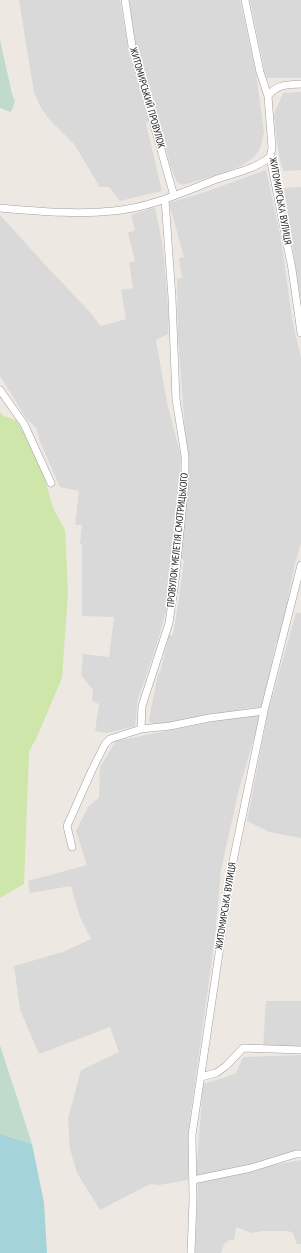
<!DOCTYPE html>
<meta charset="utf-8">
<style>
body{margin:0}
canvas{display:block;background:#ede8e2}
</style>
<canvas width="301" height="1253"></canvas>
<script>
const ctx = document.querySelector('canvas').getContext('2d');
ctx.lineJoin = 'round';
function fill(path, color) {
  ctx.fillStyle = color;
  ctx.fill(path, 'evenodd');
}
function stroke(path, color, width, dash) {
  ctx.strokeStyle = color;
  ctx.lineWidth = width;
  ctx.lineCap = dash ? 'butt' : 'round';
  ctx.setLineDash(dash || []);
  ctx.stroke(path);
}
function drawText(font, color, halo, rows, align = 'center') {
  ctx.font = font + ' "PT Sans Narrow",sans-serif';
  ctx.lineWidth = 3;
  ctx.setLineDash([]);
  ctx.textBaseline = 'middle';
  ctx.strokeStyle = halo;
  ctx.fillStyle = color;
  for (const [text, x, y, turn = 0] of rows) {
    ctx.save();
    ctx.translate(x, y);
    ctx.rotate((+turn || 0) * Math.PI / 180);
    ctx.textAlign = isNaN(turn) ? turn : align;
    if (halo) ctx.strokeText(text, 0, 0);
    ctx.fillText(text, 0, 0);
    ctx.restore();
  }
}
fill(new Path2D(`
 M19 0H120L128 47 149 122 146 123 162 191 120 201 109 187H100L74 144 48 118 40 106 34 92Z
 M129 0H240L256 73 264 133 260 149 253 158 241 166 220 174 183 185 177 182 171 168 151 93 135 44Z
 M250 0H301V78H266Z
 M301 92V170L284 171 281 165 276 136 274 114 283 93Z
 M266 170 281 239 292 319 301 358V543L294 567 283 624 279 641 276 642 263 707 242 709 241 711 176 723 154 724 150 723 149 720 158 674 160 673 169 635H173L178 605 184 560 181 558 189 459H187L178 335 177 279 182 278 179 258 184 257 169 203 202 193Z
 M301 187V303L284 188Z
 M155 207 163 248 169 319 168 334 156 340 167 403 181 457 177 544 170 597 156 647 138 699 135 726 107 733 95 731 99 704 92 701 93 690 81 675 83 654 109 657 114 617 82 616V545L80 544 82 525H75L79 491 60 487 41 444 36 428 26 418 0 376V215L49 269 88 310 101 326 126 319 121 290 133 288 129 263 135 261 128 233 135 230 131 215Z
 M296 613H301V838L269 832 247 821 268 712Z
 M247 715H261L239 789 221 870 215 937 189 1126 188 1180 159 1185 150 1184 100 1210 77 1173 70 1149 68 1119 81 1070 119 1052 110 1027 39 1054 20 1010 14 966 63 952 91 939 80 917 71 886 30 893 28 881 87 865 76 831 88 807 99 797 100 767 116 741Z
 M266 1001H301V1047H263Z
 M301 1055V1152L202 1176 196 1175 203 1084 223 1078 236 1073 243 1057Z
 M301 1160V1244H297L293 1233 288 1231H263L251 1233 236 1227 234 1240H229L224 1244 221 1253H195L198 1183 227 1174Z`), '#dad9d9');
fill(new Path2D(`
 M0 412 3 416 16 420 30 442 43 473 53 508 65 530 68 592 62 678 36 739 29 751 24 884 0 898Z`), '#cee6aa');
fill(new Path2D(`
 M0 40 12 94 15 101 11 112 0 108Z
 M0 1045 32 1144 0 1134Z`), '#c0dbcb');
fill(new Path2D(`
 M0 1134 32 1144 44 1203 47 1253H0Z`), '#a4d4d9');
const minor = new Path2D(`
 M125 0 132 46 174 196
 M245 0 260 72 268 96 272 148 270 157 292 269 301 333
 M268 96C277 84 287 85 301 84
 M0 208C37 211 75 215 113 211 149 208 183 192 217 179 235 173 255 169 270 157
 M0 390 24 424 51 483
 M141 729 142 706 169 623 175 581 185 482V456L176 399 172 298 165 199
 M72 847 67 826 92 770 105 744 110 739 141 729 170 726 209 718 264 711
 M201 1077 216 1073 226 1066 243 1048 301 1050
 M193 1180 251 1168 296 1154H301
 M191 1253 193 1200 192 1135 232 866 264 711 301 565`);
stroke(minor, '#a0a0a0', 8);
stroke(minor, '#fff', 7);
drawText('10px', '#1c1c1c', '#fff', [
 ["ЖИТОМИРСЬКИЙ ПРОВУЛОК",147,98,74],
 ["ЖИТОМИРСЬКА ВУЛИЦЯ",280,201,80],
 ["ПРОВУЛОК МЕЛЕТІЯ СМОТРИЦЬКОГО",178,540,-84],
 ["ЖИТОМИРСЬКА ВУЛИЦЯ",226,906,-81]
]);
</script>
